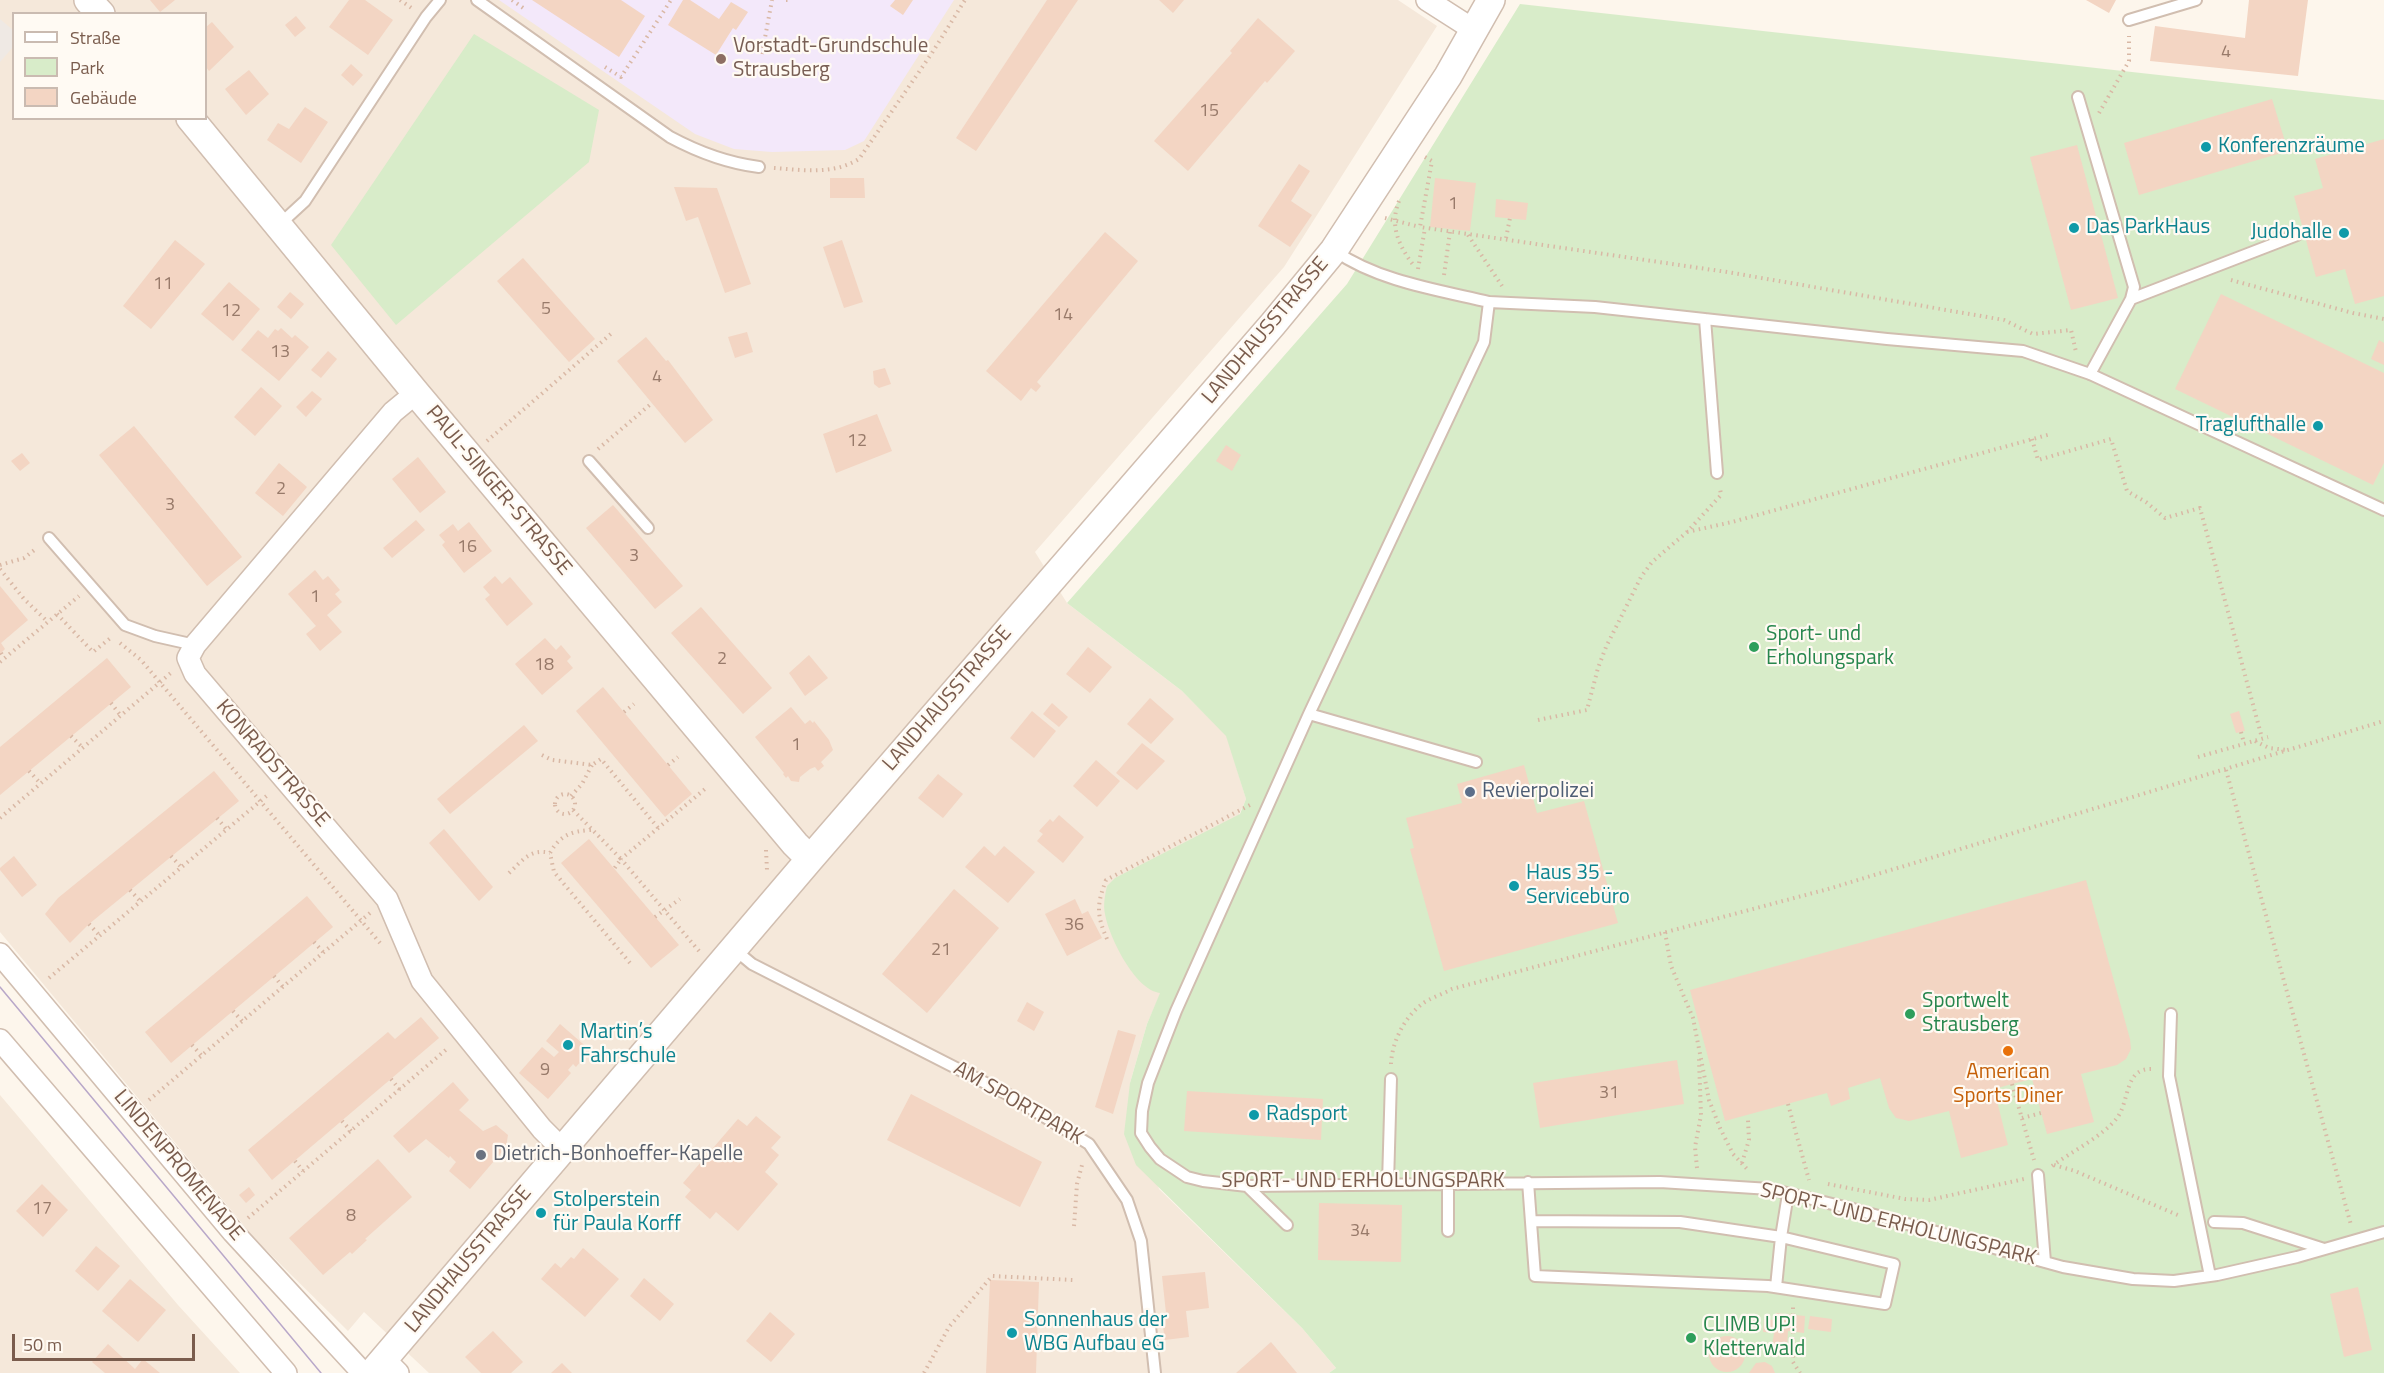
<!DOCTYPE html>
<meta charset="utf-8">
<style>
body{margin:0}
#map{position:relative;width:2384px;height:1373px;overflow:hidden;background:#fdf6ec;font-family:"Titillium Web",sans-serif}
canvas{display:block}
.legend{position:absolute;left:12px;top:12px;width:195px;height:108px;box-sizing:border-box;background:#fffaf3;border:2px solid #cabbb1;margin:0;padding:8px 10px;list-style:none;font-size:18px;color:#7a5c4d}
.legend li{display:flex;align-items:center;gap:12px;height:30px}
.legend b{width:30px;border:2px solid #cabbb1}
.scale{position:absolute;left:12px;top:1334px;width:183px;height:27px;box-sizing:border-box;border:3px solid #7a5c4d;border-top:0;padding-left:8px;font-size:18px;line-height:21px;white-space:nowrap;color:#7a5c4d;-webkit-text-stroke:4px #fffaf3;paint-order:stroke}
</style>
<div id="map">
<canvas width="2384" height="1373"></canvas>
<ul class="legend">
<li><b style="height:8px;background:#fff"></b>Straße</li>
<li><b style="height:16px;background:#d8ecc9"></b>Park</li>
<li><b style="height:16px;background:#f3d5c3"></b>Gebäude</li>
</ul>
<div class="scale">50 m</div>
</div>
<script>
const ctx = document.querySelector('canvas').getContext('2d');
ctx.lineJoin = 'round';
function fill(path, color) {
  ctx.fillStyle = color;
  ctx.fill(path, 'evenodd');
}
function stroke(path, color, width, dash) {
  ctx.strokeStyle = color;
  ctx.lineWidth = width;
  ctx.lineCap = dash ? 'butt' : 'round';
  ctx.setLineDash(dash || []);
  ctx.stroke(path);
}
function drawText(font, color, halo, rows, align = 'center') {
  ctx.font = font + ' "Titillium Web",sans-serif';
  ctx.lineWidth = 4.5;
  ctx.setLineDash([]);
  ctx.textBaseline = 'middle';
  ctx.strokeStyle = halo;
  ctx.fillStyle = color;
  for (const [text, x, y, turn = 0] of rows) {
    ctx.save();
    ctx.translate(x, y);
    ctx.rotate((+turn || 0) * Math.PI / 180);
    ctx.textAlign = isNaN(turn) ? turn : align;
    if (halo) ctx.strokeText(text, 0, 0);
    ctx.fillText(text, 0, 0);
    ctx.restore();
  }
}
fill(new Path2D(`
 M0 0H1398L1437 26 1284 267 1035 552 1067 603 1182 691 1227 736 1246 799 1147 1024 1130 1083 1159 1189 1302 1328 1336 1368 1329 1373H429L364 1312 348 1331 256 1240 0 932ZM14 14H206V118H14Z
 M0 1095 178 1305 240 1373H0Z`), '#f5e8da');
fill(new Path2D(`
 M0 19 14 31 13 47 0 62Z`), '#efe9e4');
fill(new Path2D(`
 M499 0H954L864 141 845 150 772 152 734 149 695 134Z`), '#f3e8fa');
fill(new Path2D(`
 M1520 4 2384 100V1373H1329L1336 1368 1302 1328 1136 1165 1124 1134 1130 1083 1147 1024 1160 993C1135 990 1109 937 1105 914 1103 905 1105 895 1107 886L1115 878 1240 814 1246 799 1226 736 1182 691 1067 603 1347 284Z
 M474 34 599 110 589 162 396 325 331 245Z`), '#d8ecc9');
fill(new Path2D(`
 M150 0H175L160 12Z
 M349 0H365L393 20 368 55 329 27Z
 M532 0H621L645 16 619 57Z
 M683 0H690L719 19 731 2 748 12 736 30 733 28 716 55 668 25Z
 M895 0H913L903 15 890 6Z
 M1047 0H1078L976 151 956 138Z
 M1159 0H1184L1173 13Z
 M2086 0H2116L2109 13Z
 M2249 0H2308L2298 76 2150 61 2155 26 2245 38Z
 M296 16 306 28 295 37 285 25Z
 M1258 18 1295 51 1267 83 1265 81 1188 171 1154 141 1232 53 1230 51Z
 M212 22 234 47 209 71 206 67V27Z
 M351 64 363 75 353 86 341 75Z
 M249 70 269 94 246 115 225 89Z
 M2272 99 2288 151 2139 195 2124 143Z
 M305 107 328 122 301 163 267 140 278 123 289 129Z
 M2384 139V296L2355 304 2345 269 2316 277 2294 196 2323 188 2315 159Z
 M2077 145 2118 298 2071 310 2030 157Z
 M1299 164 1310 171 1291 201 1312 215 1290 247 1258 226Z
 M830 178H864L865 198H830Z
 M1435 178 1476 183 1470 231 1430 227Z
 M674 187 717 188 751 284 725 293 698 217 686 221Z
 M1496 199 1528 203 1526 220 1495 217Z
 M1105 232 1138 261 1037 382 1041 386 1036 392 1031 388 1021 401 986 371Z
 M175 240 205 264 151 329 123 306Z
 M842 240 863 302 844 308 823 247Z
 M523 258 595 339 569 362 497 281Z
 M229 282 260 309 233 341 201 314Z
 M290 292 304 304 291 319 277 307Z
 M2221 294 2384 373V463L2373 485 2175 389Z
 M281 328 292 338 295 335 309 347 279 381 241 350 258 330 268 338 275 329 278 331Z
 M747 332 753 352 735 358 728 337Z
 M646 337 666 361 668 360 713 420 685 443 617 361Z
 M2379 340 2384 343V365L2371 359Z
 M328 351 337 359 321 378 311 370Z
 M885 368 891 384 879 388 874 384 873 371Z
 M261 387 282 406 255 436 234 417Z
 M312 391 322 399 306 417 296 407Z
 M877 414 892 451 836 473 823 434Z
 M134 426 242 557 207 586 99 455Z
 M1226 445 1241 455 1232 471 1216 461Z
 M22 453 30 463 20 471 11 461Z
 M418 457 446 492 420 513 392 479Z
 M279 463 307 487 283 516 255 493Z
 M613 505 683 586 655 609 586 528Z
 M416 520 425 530 392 558 383 548Z
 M469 522 492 551 464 573 442 545 445 542 439 535 453 524 458 531Z
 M315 570 323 580 328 576 340 590 335 594 342 602 327 615 342 632 320 651 306 634 316 626 288 594Z
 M495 576 502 584 510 577 533 604 507 626 485 599 490 595 483 587Z
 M0 586 28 620 1 643 5 649 0 654Z
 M701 607 772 688 743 714 671 633Z
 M545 638 556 650 561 645 571 657 567 661 573 668 542 695 515 664Z
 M1088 647 1112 667 1090 693 1066 674Z
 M809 655 828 678 805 696 789 673Z
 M107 658 131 687 0 795V747Z
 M603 687 692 794 665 817 576 711Z
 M1150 698 1174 719 1151 744 1127 724Z
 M1052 703 1068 717 1059 727 1043 714Z
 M791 707 805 724 810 720 813 723 814 721 829 740 833 750 821 762 824 766 818 771 815 767 810 769 800 777 799 782 791 781 788 776 786 778 783 774 784 773 755 737Z
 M1032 711 1056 731 1034 758 1010 738Z
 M2239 711 2245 731 2236 733 2230 714Z
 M524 725 538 741 450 814 437 799Z
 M1142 743 1165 761 1137 790 1116 773Z
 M1096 760 1120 781 1097 807 1073 786Z
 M1524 765 1537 813 1584 801 1618 923 1444 971 1410 849 1414 848 1406 818 1462 803 1457 784Z
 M214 771 239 801 89 924 70 943 45 914 58 898Z
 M938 774 963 794 943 818 918 798Z
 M1059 815 1084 837 1063 863 1037 841 1043 834 1039 831 1050 819 1053 822Z
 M444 829 493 887 479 901 429 843Z
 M589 839 679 945 651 968 561 863Z
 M984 846 995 856 1004 846 1035 872 1008 903 965 867Z
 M14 856 37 885 22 897 0 870V868Z
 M2086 880 2130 1039 2131 1049 2126 1059 2117 1065 2081 1074 2094 1122 2047 1134 2032 1079 2012 1084 1994 1089 2008 1145 1961 1158 1949 1111 1909 1121 1896 1118 1889 1108 1880 1078 1848 1088 1850 1099 1831 1106 1827 1093 1725 1121 1690 990Z
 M954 889 999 928 927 1013 882 974Z
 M307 896 333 927 171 1063 145 1032Z
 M1075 899 1082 914 1088 911 1102 938 1067 956 1045 914Z
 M1027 1002 1044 1012 1034 1031 1017 1021Z
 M421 1017 439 1038 272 1180 248 1150 388 1032 395 1039Z
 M560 1024 590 1050 576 1067 573 1064 568 1070 571 1073 548 1099 519 1073 542 1047 554 1057 559 1052 546 1041Z
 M1118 1030 1136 1035 1113 1114 1095 1107Z
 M1677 1060 1684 1104 1540 1128 1533 1083Z
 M453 1082 469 1100 459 1110 483 1131 496 1125 508 1135 506 1147 470 1189 449 1171 456 1162 450 1156 449 1158 426 1139 409 1153 393 1136Z
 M1187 1091 1323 1099 1321 1140 1184 1131Z
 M911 1094 1042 1162 1020 1207 887 1140Z
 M756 1116 781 1137 771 1148 779 1155 765 1172 778 1184 738 1231 716 1212 710 1219 685 1197 691 1190 683 1183 738 1119 747 1126Z
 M378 1159 412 1197 365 1239 367 1240 352 1254 350 1252 323 1275 289 1238Z
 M42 1184 68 1210 43 1237 16 1211Z
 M249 1187 255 1195 246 1203 239 1195Z
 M1319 1203 1402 1205 1401 1262 1318 1260Z
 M96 1246 120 1266 98 1291 75 1271Z
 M583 1248 619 1279 585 1317 541 1279 555 1263 561 1268 571 1257 574 1259Z
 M1205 1272 1209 1308 1186 1311 1189 1337 1165 1340 1161 1314 1166 1313 1162 1276Z
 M644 1278 674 1304 660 1321 630 1296Z
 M130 1279 166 1310 138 1342 102 1311Z
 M990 1280 1039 1282 1036 1373H986Z
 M2358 1287 2372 1350 2344 1357 2330 1294Z
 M770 1312 795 1334 771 1362 746 1341Z
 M1776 1313 1805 1316 1804 1333 1788 1331 1787 1347 1772 1346 1774 1333 1763 1332 1764 1319 1775 1320Z
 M1810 1316 1832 1319 1831 1332 1808 1329Z
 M493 1331 523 1362 511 1373H481L465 1357Z
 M1709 1354a18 18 0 1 1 36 0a18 18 0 1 1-36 0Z
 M1271 1342 1297 1373H1236Z
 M108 1344 135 1369 143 1359 160 1373H105L92 1362Z
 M1765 1362 1772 1366 1775 1373H1749L1756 1363Z
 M562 1363 572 1373H551Z`), '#f3d5c3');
const service = new Path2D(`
 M477 0 670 137C698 152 727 163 759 167
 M2129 20 2196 0
 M2078 97 2134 287 2131 299 2090 374
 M280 224 305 201 426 17 440 0
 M1335 251C1378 281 1438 290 1489 302L1484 342 1309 714 1176 1011 1148 1083 1142 1111 1141 1133 1150 1147 1160 1159 1187 1177 1203 1181 1247 1186 1660 1182 1770 1189 1853 1209 2063 1267 2133 1279 2174 1281 2217 1275 2297 1257 2384 1232
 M2131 299 2297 235
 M1489 302 1595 307 1887 339 2023 351 2090 374 2384 510
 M1705 319 1717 473
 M589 461 648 528
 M49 538 125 625 155 636 195 645
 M1309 714 1476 762
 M734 949 752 964 1007 1094 1089 1144 1127 1200 1141 1241 1155 1373
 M2171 1014 2169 1076 2210 1276
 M2038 1175 2045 1262
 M1528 1182 1535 1276 1768 1286 1885 1304 1894 1264 1781 1237 1680 1222 1531 1221
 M1388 1183 1391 1079
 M1247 1186 1287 1225
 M2214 1222 2243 1223 2324 1249
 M1448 1231V1185
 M1776 1287 1781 1237 1788 1194`);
const minor = new Path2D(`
 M1427 0 1474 30
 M416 393 393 412 195 645 188 658 195 674 387 899 422 981 542 1129 563 1150
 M0 954 233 1232 363 1373
 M0 1040 286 1373
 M384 1359 398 1373`);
const tertiary = new Path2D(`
 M88 0 101 14
 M190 118 416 393 795 844 810 859
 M372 1373 810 859 1273 324 1334 250 1448 76 1491 0`);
stroke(service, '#d1beb0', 14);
stroke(minor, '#d1beb0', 24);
stroke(tertiary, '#d1beb0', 30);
stroke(new Path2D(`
 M400 0 413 9
 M512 0 526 10
 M786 0H792
 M762 54 772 0
 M605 67 621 77 671 0
 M2099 113 2129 61V36
 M1425 157 1432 161 1420 227 1727 272 2004 320 2033 334 2071 330 2076 352
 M774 168C803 170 833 175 859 159L932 53 965 0
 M1399 201C1389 226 1399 246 1414 266
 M1385 218 1420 227
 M1468 235 1502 286
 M1506 238 1510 218
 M1418 269 1425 228
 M1444 275 1450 232
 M2231 280 2353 313 2384 319
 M2032 439 2038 460 2111 439 2127 491 2146 502 2165 518 2200 508 2262 738
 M487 441 612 333
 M598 449 652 403
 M1687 532 1732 522 2051 434
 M0 565 24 558 37 548
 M0 569 24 599 48 622
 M57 614 93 652 113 636
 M120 643 141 660 380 943
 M1 653 4 658
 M0 662 79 596
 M111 703 121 716
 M624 712 634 704
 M1538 720 1587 710 1598 668 1606 647 1641 577 1652 562 1687 532 1721 495 1720 488
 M2241 732 2244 743
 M71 736 83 748
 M2255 741 2269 748 2287 750
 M542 755 552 760 592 765 601 759 659 829
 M2198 757 2268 737
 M668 765 678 757
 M2226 770 2351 1225
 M29 771 41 784
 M555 804a10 10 0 1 1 20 0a10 10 0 1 1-20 0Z
 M571 796 582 784 592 765
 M573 810 621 859 614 869
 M0 818 172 672
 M217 818 227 830
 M591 830C572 831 560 835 550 853L554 872 630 963
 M766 850 767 870
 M171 856 182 868
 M509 873C522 861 530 848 550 853
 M130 890 141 902
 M655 917 680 899
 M89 924 100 936
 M1665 932 1671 966 1693 1018 1709 1100 1720 1128 1733 1154 1747 1169
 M1107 939C1096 914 1097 904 1106 880L1250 805
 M314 942 324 953
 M699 951 621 859 705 789
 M274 976 283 987
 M49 978 269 794
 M233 1011 242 1021
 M192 1045 201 1055
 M1391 1064C1392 1042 1404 1018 1422 1004 1430 998 1443 994 1452 989L1828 889 2384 721
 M391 1079 400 1090
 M2012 1084 2034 1160
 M149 1100 370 913
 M1788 1104 1809 1180
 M2022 1118 2041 1113
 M342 1121 351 1131
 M295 1161 303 1171
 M1742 1163 1749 1140 1748 1120
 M2054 1165 2075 1171 2180 1216
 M2052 1166C2071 1152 2103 1136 2117 1118 2130 1101 2124 1067 2153 1069
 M1697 1168 1695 1147 1701 1115 1699 1059
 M1828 1184 1905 1199 1929 1200 2024 1179
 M248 1218 448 1048
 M1074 1226 1077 1184 1082 1165
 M1793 1315V1305
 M1793 1332V1362L1800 1373
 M924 1373 949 1327 992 1276 1073 1280`), '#d9b8a5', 4, [1.5, 4.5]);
stroke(service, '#fff', 10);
stroke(minor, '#fff', 21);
stroke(tertiary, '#fff', 27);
stroke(new Path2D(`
 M0 987 321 1373`), '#b9a8c9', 1.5);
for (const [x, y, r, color] of [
 [721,59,6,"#8d6e63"],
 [2206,147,6,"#0f9aa8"],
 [2074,228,6,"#0f9aa8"],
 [2344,233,6,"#0f9aa8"],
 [2318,426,6,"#0f9aa8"],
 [1754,647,6,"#2e9e5b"],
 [1470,792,6,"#5c6f8a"],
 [1514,886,6,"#0f9aa8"],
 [1910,1014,6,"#2e9e5b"],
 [568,1045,6,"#0f9aa8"],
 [2008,1051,6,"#e8710a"],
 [1254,1115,6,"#0f9aa8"],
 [481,1155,6,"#6b7280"],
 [541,1213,6,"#0f9aa8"],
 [1012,1333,6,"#0f9aa8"],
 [1691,1338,6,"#2e9e5b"]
]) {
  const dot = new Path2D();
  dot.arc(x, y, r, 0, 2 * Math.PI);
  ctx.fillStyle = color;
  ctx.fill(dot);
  stroke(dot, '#fffaf3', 2);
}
drawText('18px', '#987a6a', null, [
 ["4",2226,53],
 ["15",1209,112],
 ["1",1453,205],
 ["11",163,285],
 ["5",546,310],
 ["12",231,312],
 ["14",1063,316],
 ["13",280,353],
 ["4",657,378],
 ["12",857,442],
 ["2",281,490],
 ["3",170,506],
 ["16",467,548],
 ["3",634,557],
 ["1",315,598],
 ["2",722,660],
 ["18",544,666],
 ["1",796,746],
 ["36",1074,926],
 ["21",941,951],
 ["9",545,1071],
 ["31",1609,1094],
 ["17",42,1210],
 ["8",351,1217],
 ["34",1360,1232]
]);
drawText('21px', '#785e54', '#fffaf3', [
 ["Vorstadt-Grundschule",733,47],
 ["Strausberg",733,71]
], 'left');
drawText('21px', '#0d838f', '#fffaf3', [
 ["Konferenzräume",2218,147],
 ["Das ParkHaus",2086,228],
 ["Judohalle",2332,233,"right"],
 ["Traglufthalle",2306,426,"right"],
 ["Haus 35 -",1526,874],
 ["Servicebüro",1526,898],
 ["Martin’s",580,1033],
 ["Fahrschule",580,1057],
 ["Radsport",1266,1115],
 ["Stolperstein",553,1201],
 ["für Paula Korff",553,1225],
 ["Sonnenhaus der",1024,1321],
 ["WBG Aufbau eG",1024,1345]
], 'left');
drawText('21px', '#7a5c4d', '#fffaf3', [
 ["LANDHAUSSTRASSE",1266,331,-50],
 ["PAUL-SINGER-STRASSE",498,491,50],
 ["LANDHAUSSTRASSE",948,699,-49],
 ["KONRADSTRASSE",272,764,49],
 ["AM SPORTPARK",1018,1104,30],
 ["LINDENPROMENADE",178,1166,50],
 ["SPORT- UND ERHOLUNGSPARK",1363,1182],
 ["SPORT- UND ERHOLUNGSPARK",1898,1225,14],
 ["LANDHAUSSTRASSE",469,1260,-50]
]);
drawText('21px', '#27864d', '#fffaf3', [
 ["Sport- und",1766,635],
 ["Erholungspark",1766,659],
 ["Sportwelt",1922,1002],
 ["Strausberg",1922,1026],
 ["CLIMB UP!",1703,1326],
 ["Kletterwald",1703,1350]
], 'left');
drawText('21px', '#4e5e75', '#fffaf3', [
 ["Revierpolizei",1482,792]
], 'left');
drawText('21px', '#c56008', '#fffaf3', [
 ["American",2008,1073],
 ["Sports Diner",2008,1097]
]);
drawText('21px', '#5b616d', '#fffaf3', [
 ["Dietrich-Bonhoeffer-Kapelle",493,1155]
], 'left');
</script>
